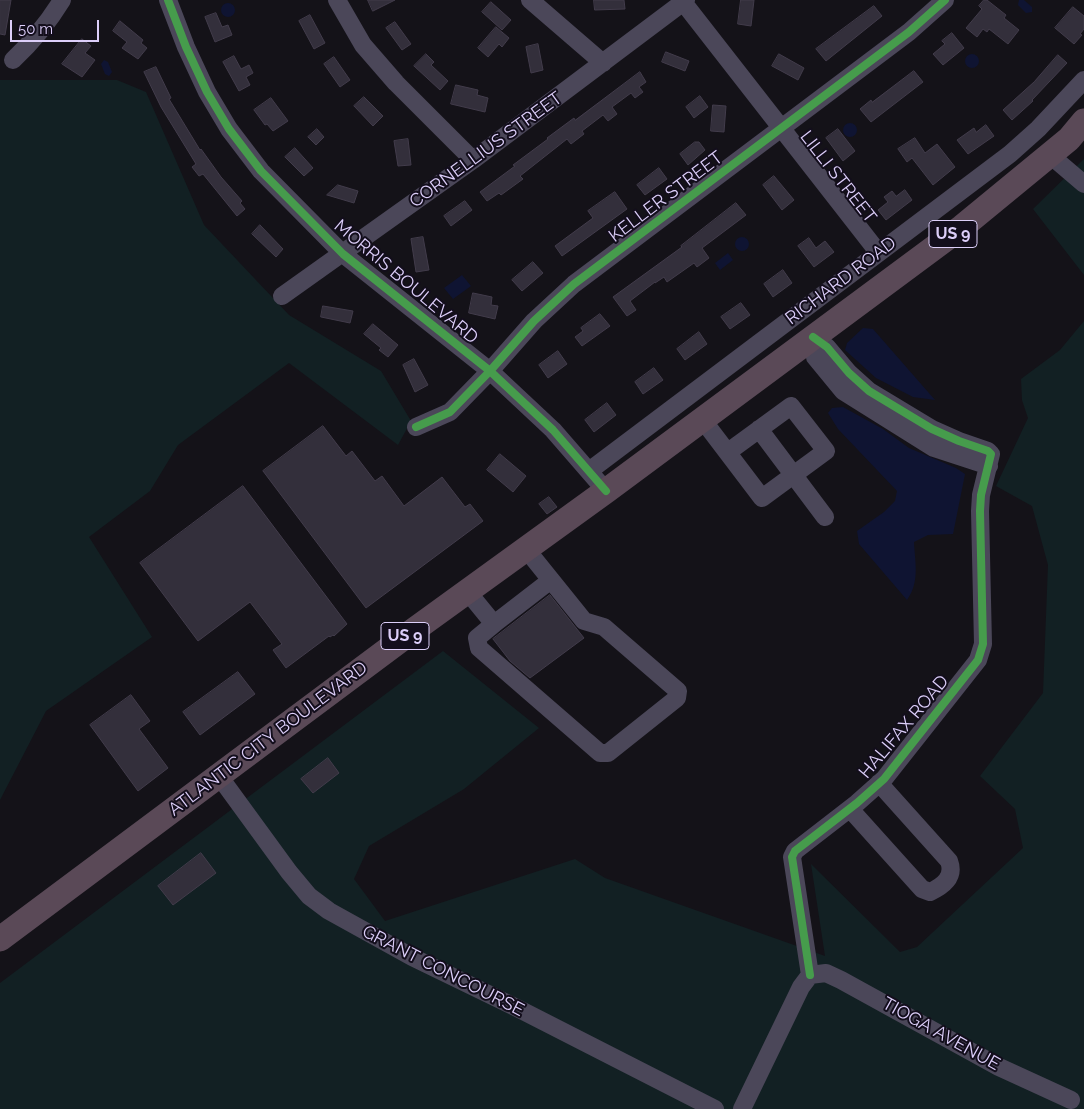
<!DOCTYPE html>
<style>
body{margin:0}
#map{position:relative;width:1084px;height:1109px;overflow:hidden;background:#141218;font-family:Raleway,sans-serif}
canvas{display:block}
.scale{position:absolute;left:10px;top:20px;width:89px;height:22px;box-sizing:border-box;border:2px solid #dccef9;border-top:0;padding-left:6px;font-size:15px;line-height:18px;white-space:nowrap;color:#dccef9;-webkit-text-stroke:4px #130e1c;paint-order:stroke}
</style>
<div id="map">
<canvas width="1084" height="1109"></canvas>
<div class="scale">50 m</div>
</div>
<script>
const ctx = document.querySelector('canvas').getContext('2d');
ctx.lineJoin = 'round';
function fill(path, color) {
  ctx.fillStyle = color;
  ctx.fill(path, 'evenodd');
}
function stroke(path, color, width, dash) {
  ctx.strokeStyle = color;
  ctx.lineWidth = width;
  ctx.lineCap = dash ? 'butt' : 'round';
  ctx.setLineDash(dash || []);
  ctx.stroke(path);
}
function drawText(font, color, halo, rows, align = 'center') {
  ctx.font = font + ' Raleway,sans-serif';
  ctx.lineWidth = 4;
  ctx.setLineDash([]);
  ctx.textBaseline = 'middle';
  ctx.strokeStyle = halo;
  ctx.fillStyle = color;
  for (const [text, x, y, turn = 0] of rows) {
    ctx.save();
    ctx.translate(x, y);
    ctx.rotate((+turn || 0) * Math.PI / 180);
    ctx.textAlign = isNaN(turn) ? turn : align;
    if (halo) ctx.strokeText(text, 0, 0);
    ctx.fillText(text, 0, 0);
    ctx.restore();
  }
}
fill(new Path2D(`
 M0 80H117L146 92 204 225 289 315 381 371 411 421 398 445 289 363 178 445 150 491 89 537 152 637 46 711 0 800Z
 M1084 159V275L1033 209Z
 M1084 321V1109H0V983L443 651 539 728 464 789 369 846 354 879 385 921 575 859 605 878 825 956 811 864 900 952 917 947 1023 848 1015 809 980 776 1043 693 1048 565 1032 506 996 486 1028 418 1022 400 1021 379 1060 350Z`), '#122023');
fill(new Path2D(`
 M1019 0H1024L1032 7V12L1026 13 1018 5Z
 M221 10a7 7 0 1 1 14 0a7 7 0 1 1-14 0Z
 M965 61a7 7 0 1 1 14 0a7 7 0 1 1-14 0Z
 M104 60 108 62 112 72 109 76 105 74 101 64Z
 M843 130a7 7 0 1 1 14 0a7 7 0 1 1-14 0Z
 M735 244a7 7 0 1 1 14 0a7 7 0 1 1-14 0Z
 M728 253 733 260 720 270 715 263Z
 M462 275 471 286 453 299 444 288Z
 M863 328 873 329 935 400 913 397 876 378 845 350 847 343Z
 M843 407 883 429 909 448 956 468 965 474 953 534 928 535 914 542C915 563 920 582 907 600L859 544 857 531 884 512 895 501 897 491 838 429 828 413 832 408Z`), '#0f1432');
const building = new Path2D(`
 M0 0H11L5 35 0 34Z
 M368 0H395L373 11Z
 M594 0H624L625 9 595 10Z
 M741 0H754L751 26 738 24Z
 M984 0H987L1006 15 1004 18 1019 30 1008 44 989 29 987 32 983 29 977 37 966 28 982 9 979 6Z
 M491 2 511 20 502 30 482 12Z
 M874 6 882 16 826 61 816 49Z
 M1073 7 1084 16V29L1080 34 1082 35 1074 44 1055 28Z
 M216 13 222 27 228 25 232 35 215 42 205 17Z
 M310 15 325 43 314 49 299 21Z
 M120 21 143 40 141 43 147 48 138 59 122 48 127 42 113 31Z
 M395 22 411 44 402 50 386 28Z
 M496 27 509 38 502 47 499 44 488 57 478 48Z
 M952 33 964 48 943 65 933 54 945 44 942 41Z
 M82 39 91 46 85 53 95 60 82 77 62 64Z
 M538 44 543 70 531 73 526 47Z
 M666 52 689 61 685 71 662 62Z
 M426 54 434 62 431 65 448 81 440 90 414 66Z
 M779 54 804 68 798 80 772 66Z
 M1058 55 1067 63 1032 100 1033 101 1012 120 1003 110 1034 82Z
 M234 56 241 69 249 65 253 73 246 77 250 85 239 91 223 62Z
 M334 57 350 80 340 87 324 64Z
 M156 67 171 98 169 99 200 150 201 149 221 177 242 201 240 203 245 209 237 216 203 174 199 176 192 167 196 164 161 107 144 72Z
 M914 71 923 82 871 122 860 109 871 100 872 102Z
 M640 72 646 82 639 87 643 92 635 98 631 93 612 107 617 114 608 121 603 115 582 131 584 134 571 144 567 139 520 176 523 179 501 195 499 193 487 201 480 192 515 166 513 165 548 139 547 138 574 118 575 120Z
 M456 85 478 90 477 95 488 98 485 112 451 104Z
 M700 96 708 107 694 118 686 107Z
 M364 97 383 116 373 126 354 106Z
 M271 98 288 121 273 131 267 124 265 125 254 110Z
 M713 105 726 106 724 132 711 131Z
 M986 125 994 136 968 154 957 140 974 128 976 132Z
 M317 129 324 137 316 145 308 137Z
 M838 129 855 151 843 161 826 138Z
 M915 138 925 153 937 144 955 167 933 185 912 158 907 162 898 149Z
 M408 139 411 165 398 166 394 141Z
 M695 142H699L705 150 688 165 680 154Z
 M295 148 313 168 304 176 285 157Z
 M659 168 667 179 645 195 637 185Z
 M774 176 794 200 782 210 763 185Z
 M338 185 358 191 354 203 327 195Z
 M905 190 912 200 886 220 878 210 888 202 884 197 892 191 896 196Z
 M615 192 627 209 562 256 555 246 593 218 588 211Z
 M465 201 472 210 451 226 444 216Z
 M736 203 746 215 702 248 709 258 697 267 694 263 667 282 664 277 655 283V282L630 301 636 310 627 316 613 297 682 247 681 246Z
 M260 225 283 249 276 257 252 234Z
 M423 237 429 270 416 272 411 239Z
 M809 238 816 248 825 241 834 252 814 267 798 246Z
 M533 262 543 273 522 291 512 280Z
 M783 270 792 283 773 297 764 284Z
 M473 293 492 297 491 305 498 306 495 319 469 313Z
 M741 303 750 315 730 329 721 317Z
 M323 306 353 311 350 323 321 317Z
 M600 314 610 326 582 346 575 337 583 331 581 328Z
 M373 324 398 345 388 357 379 350 381 348 364 334Z
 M699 332 707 344 685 360 677 349Z
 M558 351 567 364 548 378 539 365Z
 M414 359 428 385 415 392 403 365Z
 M654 368 663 380 643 394 635 382Z
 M607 403 616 415 594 432 585 420Z
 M323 426 346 456 352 451 375 481 382 476 404 506 442 477 465 507 470 504 483 521 366 608 263 471Z
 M500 454 526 476 513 492 487 470Z
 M243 486 347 624 334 636 333 635 330 637 329 636 286 668 273 650 282 644 250 602 198 641 140 563Z
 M549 497 557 507 547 514 539 504Z
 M550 595 584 638 530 678 510 661 493 639Z
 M238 672 255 694 200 735 183 712Z
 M131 695 150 721 139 729 168 768 138 791 90 725Z
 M328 758 339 773 313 793 301 779Z
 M201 853 216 873 173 905 158 886Z`);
fill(building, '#332f3b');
stroke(building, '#423c4b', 1);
stroke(new Path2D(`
 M168 0 186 47 207 92 229 129 261 171 343 254 490 371 553 430 606 491
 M337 0 363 45 396 83 473 160
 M530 0 603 63
 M683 2 878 252
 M13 60C32 42 48 23 62 0
 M1050 155 1084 184
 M282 296 473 160 686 0
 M813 337 815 357 843 391 934 448 989 466
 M702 419 762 498 826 451 791 406 728 452
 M416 427 450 412 490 371 534 321 574 284 909 32 945 0
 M759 429 825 517
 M589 471 1010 154 1038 129 1084 80
 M467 591 494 624 477 638 479 648 600 753H608L677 698 678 691 604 627 584 621 526 549
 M494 624 551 580
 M219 776 289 872 309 896 329 911 412 957 517 1008 715 1109
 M850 809 922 889 930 892C943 886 955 877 949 861L879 783
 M810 975 792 857 795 851 857 803 884 779 978 660 983 644 980 511 981 495 991 454 988 451 959 441 932 429 869 391 849 373 827 347 813 337
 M810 975 826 973 841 980 999 1067 1071 1100
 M742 1109 801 987 810 975`), '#4b4759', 18);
stroke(new Path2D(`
 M0 939 414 630 606 491 962 227 1069 139 1084 121`), '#5a4957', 25);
stroke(new Path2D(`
 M168 0 186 47 207 92 229 129 261 171 343 254 490 371 553 430 606 491
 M416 427 450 412 490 371 534 321 574 284 909 32 945 0
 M810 975 792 857 795 851 857 803 884 779 978 660 983 644 980 511 981 495 991 454 988 451 959 441 932 429 869 391 849 373 827 347 813 337`), '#469c4c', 8);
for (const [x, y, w] of [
 [953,234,48],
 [405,636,48]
]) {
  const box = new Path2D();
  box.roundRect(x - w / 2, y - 13.5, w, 27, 4);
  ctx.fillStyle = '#130e1c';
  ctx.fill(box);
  stroke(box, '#dccef9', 1);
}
drawText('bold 16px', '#dccef9', null, [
 ["US 9",953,234],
 ["US 9",405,636]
]);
drawText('18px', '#dccef9', '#130e1c', [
 ["CORNELLIUS STREET",486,150,-36],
 ["LILLI STREET",838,177,52],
 ["KELLER STREET",666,197,-37],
 ["RICHARD ROAD",841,281,-37],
 ["MORRIS BOULEVARD",406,282,40],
 ["HALIFAX ROAD",904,727,-50],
 ["ATLANTIC CITY BOULEVARD",268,739,-37],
 ["GRANT CONCOURSE",443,971,27],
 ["TIOGA AVENUE",941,1034,29]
]);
</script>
